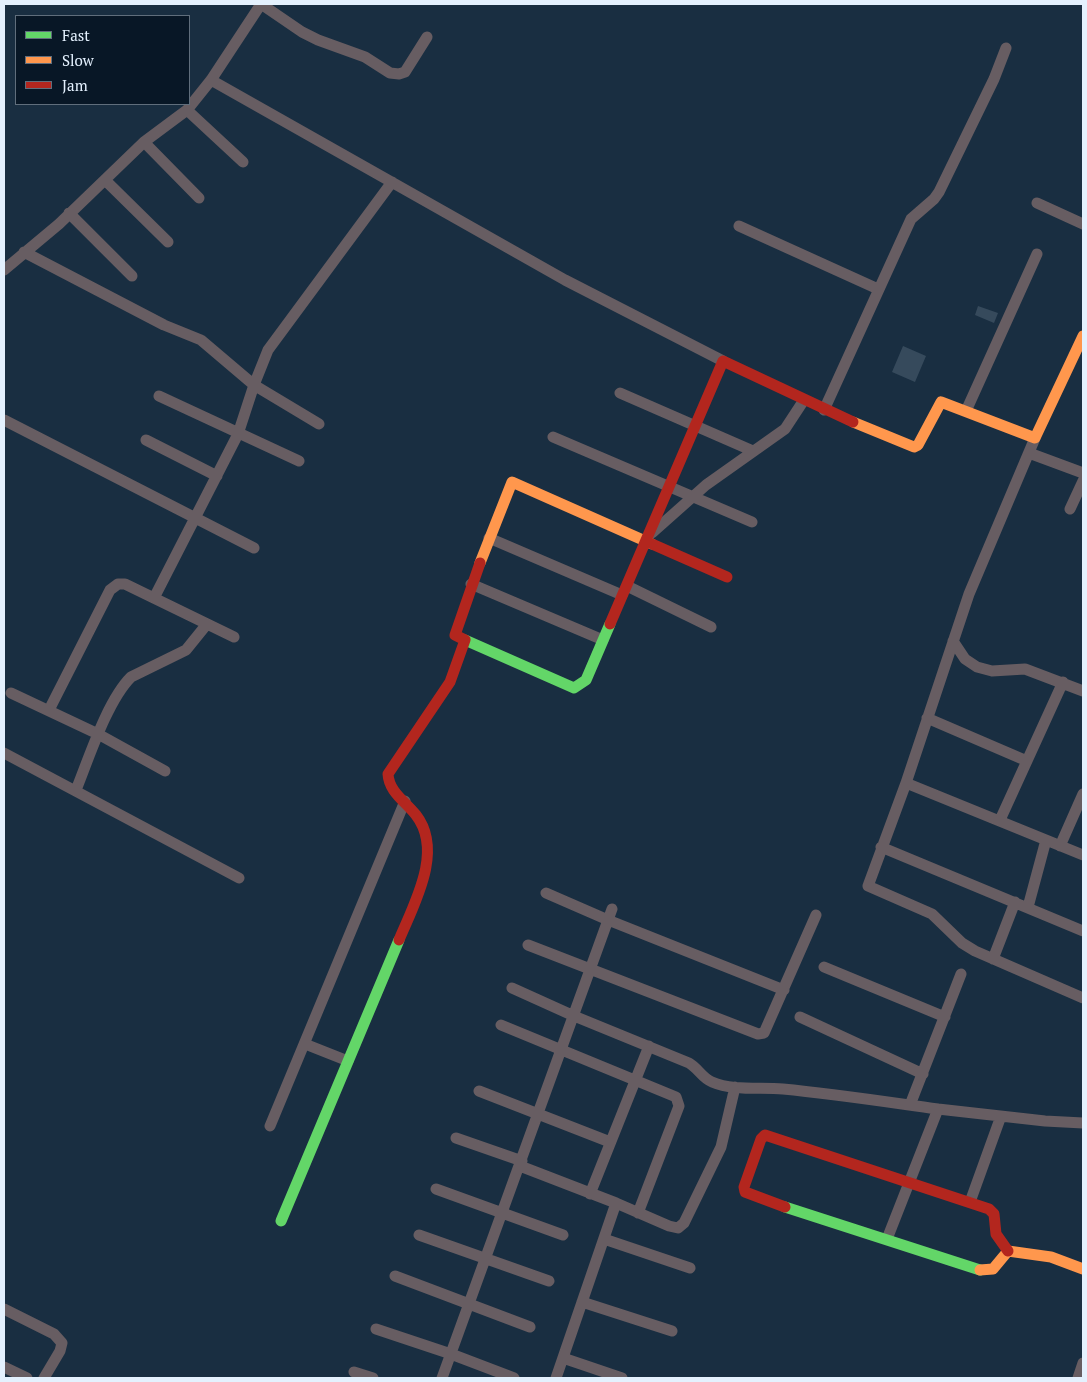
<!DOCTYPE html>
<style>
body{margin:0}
#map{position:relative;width:1087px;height:1382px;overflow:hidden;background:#192e41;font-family:"PT Serif",serif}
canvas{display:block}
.frame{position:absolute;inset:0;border:5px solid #e4f1fe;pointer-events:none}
.legend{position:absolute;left:15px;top:15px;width:175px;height:90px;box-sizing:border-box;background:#081726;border:1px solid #606e7c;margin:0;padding:6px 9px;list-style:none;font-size:15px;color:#e4f1fe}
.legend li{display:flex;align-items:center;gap:10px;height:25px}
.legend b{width:25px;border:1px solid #606e7c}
</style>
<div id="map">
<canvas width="1087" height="1382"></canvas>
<div class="frame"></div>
<ul class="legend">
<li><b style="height:6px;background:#63d668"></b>Fast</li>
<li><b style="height:6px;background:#ff974d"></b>Slow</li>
<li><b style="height:6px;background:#b3261e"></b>Jam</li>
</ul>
</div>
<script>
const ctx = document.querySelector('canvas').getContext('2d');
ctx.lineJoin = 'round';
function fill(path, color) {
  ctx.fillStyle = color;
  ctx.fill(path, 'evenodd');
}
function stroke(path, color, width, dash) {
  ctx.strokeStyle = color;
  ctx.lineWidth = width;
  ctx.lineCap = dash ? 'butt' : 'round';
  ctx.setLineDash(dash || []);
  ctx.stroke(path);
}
fill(new Path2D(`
 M978 306 998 313 994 323 975 315Z
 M903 346 926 356 915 382 892 372Z`), '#364a5c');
stroke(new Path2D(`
 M261 4 302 32 318 40 365 57 390 73 399 74 405 72 427 37
 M211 80 565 280 723 361
 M187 110 243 162
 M144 142 199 198
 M105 180 168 242
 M1037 203 1083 224
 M69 213 132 276
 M739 226 878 289
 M24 252 164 325 201 340 254 385 319 424
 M4 270 59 224 144 142 187 110 211 80 261 4
 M620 393 753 451
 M159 396 299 461
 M824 410 911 219 934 199 939 192 994 79 1006 48
 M966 411 1037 254
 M4 420 254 548
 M553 437 752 522
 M1035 438 969 594 906 783 1083 855
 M146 440 217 476
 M1029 453 1083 473
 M1070 509 1083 481
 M652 533 706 485 785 429 804 400
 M489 538 622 595
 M471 584 603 640
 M627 586 711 627
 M154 598 238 434 254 385 268 350 392 182
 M953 641 965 659 977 667 992 671 1025 669 1083 691
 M11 693 98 734 165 771
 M49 710 110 590 118 584H125L234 637
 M927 718 1027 761
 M4 753 239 878
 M906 783 868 886 932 914 962 943 975 951 1083 998
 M76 790C89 758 107 701 131 677L186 650 207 624
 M1000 820 1063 682
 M1060 846 1083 794
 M881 847 1083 931
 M546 893 608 920 784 990
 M1028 907 1046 840
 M528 945 758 1034 764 1033 816 915
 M993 959 1015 902
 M824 967 945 1017
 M512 988 574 1016 689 1063C698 1068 702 1078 712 1082 733 1091 760 1087 783 1089 835 1094 887 1102 938 1109
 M800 1017 923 1074
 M501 1025 676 1097 679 1106 638 1213
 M305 1044 348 1061
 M479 1091 610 1142
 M910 1105 961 974
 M270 1126 405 801
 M456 1138 522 1161
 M520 1166 616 1203 556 1378
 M436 1189 563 1235
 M590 1194 649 1046
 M970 1202 1001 1116
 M616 1203 669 1226 678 1228 684 1223 721 1147 735 1087
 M419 1235 549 1281
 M604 1239 690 1268
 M887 1239 938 1109 1045 1121 1083 1123
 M395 1276 530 1327
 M582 1302 672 1331
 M4 1309 54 1334 62 1343 60 1351 44 1378
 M376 1329 451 1354 514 1378
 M563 1358 622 1378
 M4 1367 27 1378
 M354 1372 373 1378
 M442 1378 612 909
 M1078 1378 1083 1363`), '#675d62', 11);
stroke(new Path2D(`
 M465 640 574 688 586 680 610 624
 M785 1207 980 1270
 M281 1221 399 940`), '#63d668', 11);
stroke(new Path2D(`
 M853 422 914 447 918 445 941 402 1035 438 1083 336
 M480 563 512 482 652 544
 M980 1270 993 1269 1008 1251 1051 1257 1083 1269`), '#ff974d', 11);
stroke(new Path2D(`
 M652 544 727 577
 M610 624 723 361 853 422
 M399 940C414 904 444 851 416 815 405 801 389 792 388 774L450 682 465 640 455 635 480 563
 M785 1207 745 1192 744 1187 761 1139 765 1135 989 1209 994 1214 996 1234 1008 1251`), '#b3261e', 11);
</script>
